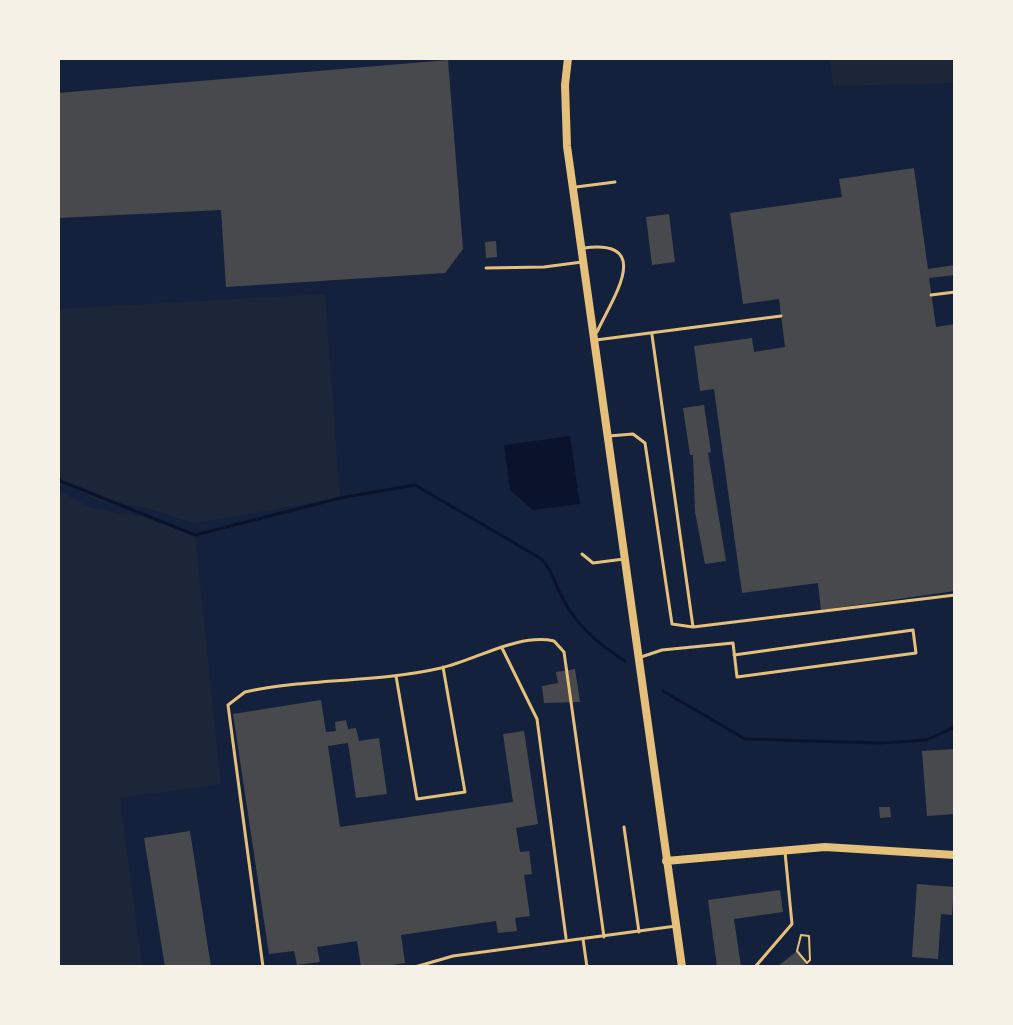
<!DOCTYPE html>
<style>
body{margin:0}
#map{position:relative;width:1013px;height:1025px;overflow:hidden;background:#14213d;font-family:Poppins,sans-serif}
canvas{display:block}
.frame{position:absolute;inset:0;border:60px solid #f6f1e7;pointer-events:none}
</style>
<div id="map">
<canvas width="1013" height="1025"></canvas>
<div class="frame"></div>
</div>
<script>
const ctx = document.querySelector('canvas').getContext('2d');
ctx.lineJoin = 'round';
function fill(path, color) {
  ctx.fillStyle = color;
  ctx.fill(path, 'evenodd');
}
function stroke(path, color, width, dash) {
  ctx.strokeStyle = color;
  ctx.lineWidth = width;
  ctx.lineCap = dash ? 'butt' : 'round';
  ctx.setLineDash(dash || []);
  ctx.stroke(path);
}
fill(new Path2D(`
 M830 58H955V83L833 86Z
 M325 294 340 498 194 523 144 507 99 501 58 480V309Z
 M58 490 91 508 142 517 195 535 221 784 120 798 142 967H58Z`), '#1d2539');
fill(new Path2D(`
 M570 436 580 504 533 510 510 490 504 445Z`), '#0b132b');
stroke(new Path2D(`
 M58 480 195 535 340 498 415 485 540 558C553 570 554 583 562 597 576 626 599 644 625 661
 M663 691 745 739 880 743 926 740 955 727`), '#0b132b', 3);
fill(new Path2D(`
 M448 60 463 249 445 273 226 287 221 210 58 218V93Z
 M914 168 928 269 955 265V275L929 278 936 327 955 324V591L821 610 818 583 742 593 714 389 700 391 694 346 752 338 754 352 785 347 779 299 743 304 730 213 842 197 839 179Z
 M669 214 675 262 652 265 646 217Z
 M496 241 497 257 486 258 485 242Z
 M704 405 711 452 708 453 726 561 705 564 695 512 693 455H690L683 408Z
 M575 669 580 702 544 703 542 686 558 683 556 672Z
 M321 700 326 732 336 731 335 722 346 720 348 729 356 728 359 741 379 738 387 794 356 798 348 743 328 746 340 827 513 802 503 734 524 731 538 824 516 828 520 852 529 851 532 874 524 875 530 916 515 918 517 931 498 933 496 921 401 935 405 963 379 967H361L357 941 317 947 320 962 297 965 294 951 269 954 233 714Z
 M955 749V814L927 816 922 751Z
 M879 807H890L891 817 880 818Z
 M190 831 211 967H165L144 838Z
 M917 884 954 887 952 915 941 914 938 959 912 957Z
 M780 890 783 912 734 919 741 967H717L708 900Z
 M797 951 807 963 802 967H777Z`), '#48494c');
stroke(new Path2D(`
 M801 935 809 936 810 960 807 963 797 951Z`), '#e5c07b', 2);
stroke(new Path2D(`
 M576 187 615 182
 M584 248C655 239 612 299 597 332
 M486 268 544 267 582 262
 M931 295 955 292
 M652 335 693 627
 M596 340 781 316
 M609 436 633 434 645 443 672 624 693 627 955 595
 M582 554 593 563 624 559
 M502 648 537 719 566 938
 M641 657 662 650 733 643 737 677 916 653 913 630 734 655
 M396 676 417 799 465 792 443 667
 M624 827 639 932
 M583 939 587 967
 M263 967 228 705 245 692C309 678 376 683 441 668 476 660 518 633 554 641L564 652 604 937
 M415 967 453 956 676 926
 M755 967 792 924 785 852`), '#e5c07b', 3);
stroke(new Path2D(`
 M568 58 565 85 567 146 682 967
 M666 861 825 847 955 855`), '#e5c07b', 8);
</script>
